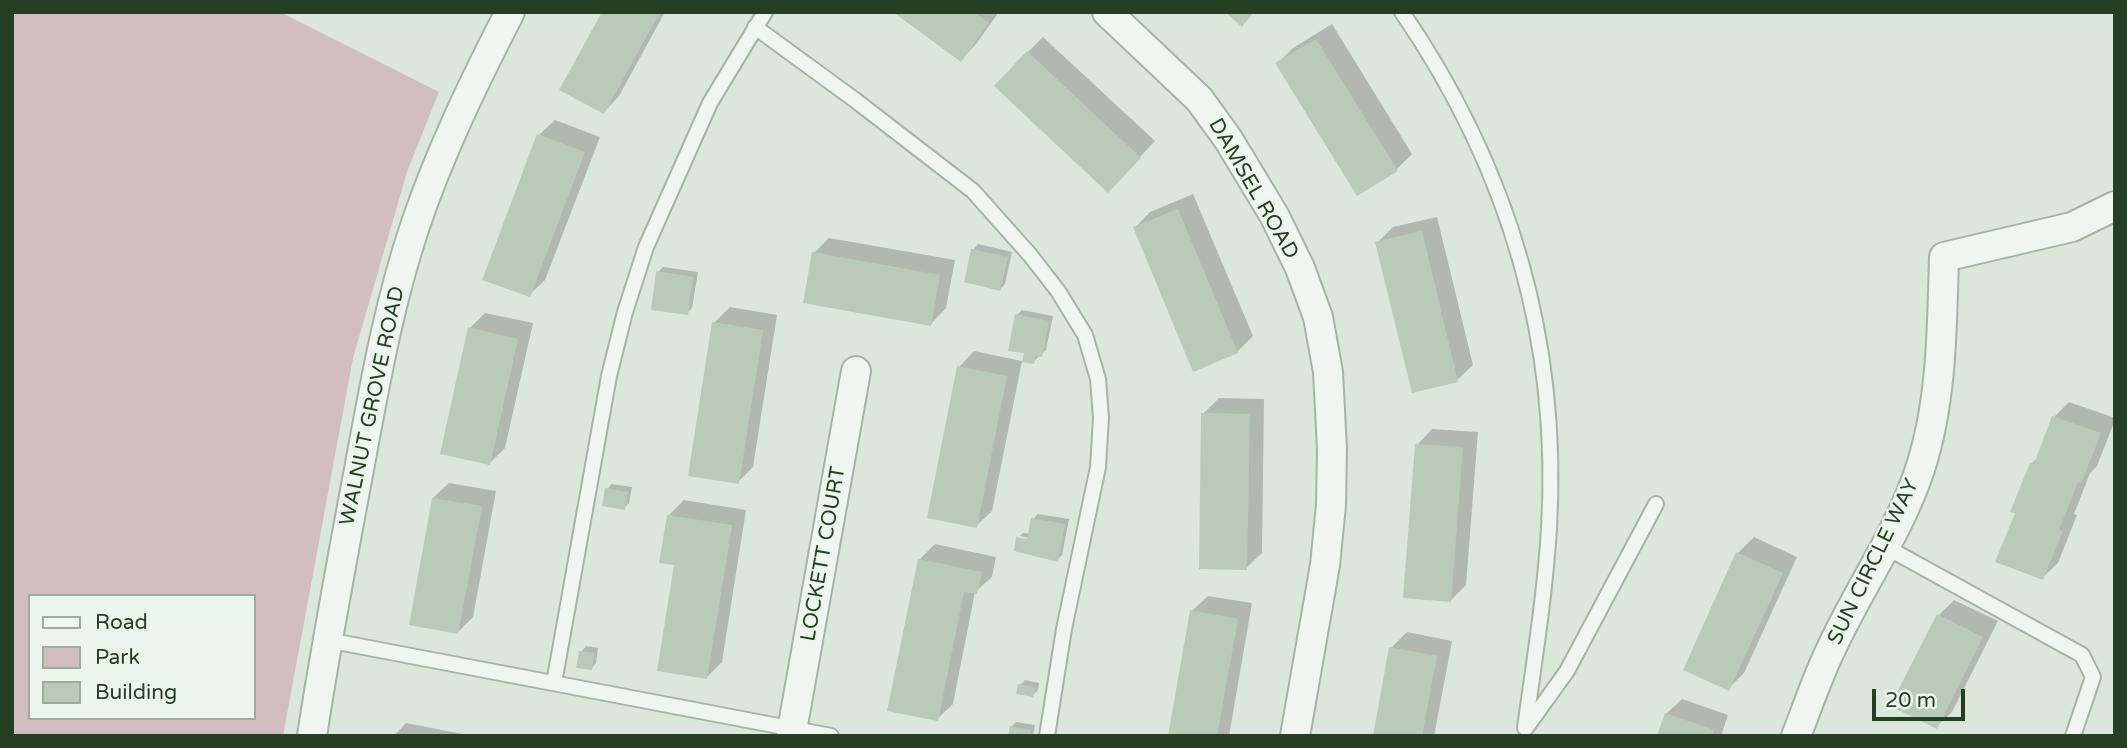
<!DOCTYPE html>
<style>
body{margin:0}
#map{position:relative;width:2127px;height:748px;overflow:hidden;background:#dce7dc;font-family:"Varela Round",sans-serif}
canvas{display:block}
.frame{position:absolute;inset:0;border:14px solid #253f24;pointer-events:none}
.legend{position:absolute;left:28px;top:594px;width:228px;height:126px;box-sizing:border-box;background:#ecf5eb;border:2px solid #9cac9b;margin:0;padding:9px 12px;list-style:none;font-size:21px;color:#253f24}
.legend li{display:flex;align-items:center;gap:14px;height:35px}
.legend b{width:35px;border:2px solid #9cac9b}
.scale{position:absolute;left:1872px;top:689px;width:93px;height:32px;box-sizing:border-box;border:4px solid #253f24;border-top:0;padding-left:9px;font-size:21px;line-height:24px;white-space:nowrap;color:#253f24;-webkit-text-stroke:5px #ecf5eb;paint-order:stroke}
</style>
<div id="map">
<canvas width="2127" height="748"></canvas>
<div class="frame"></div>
<ul class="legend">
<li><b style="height:9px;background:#eff5ef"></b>Road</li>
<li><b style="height:19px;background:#d2bebc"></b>Park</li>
<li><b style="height:19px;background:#b9cbb8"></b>Building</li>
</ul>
<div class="scale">20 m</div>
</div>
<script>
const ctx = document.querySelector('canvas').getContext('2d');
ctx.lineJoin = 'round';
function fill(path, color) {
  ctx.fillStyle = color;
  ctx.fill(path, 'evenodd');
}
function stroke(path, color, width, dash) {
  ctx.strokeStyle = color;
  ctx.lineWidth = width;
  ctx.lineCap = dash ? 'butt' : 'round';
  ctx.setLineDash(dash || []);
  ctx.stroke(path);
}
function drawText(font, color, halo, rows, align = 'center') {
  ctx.font = font + ' "Varela Round",sans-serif';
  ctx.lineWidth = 5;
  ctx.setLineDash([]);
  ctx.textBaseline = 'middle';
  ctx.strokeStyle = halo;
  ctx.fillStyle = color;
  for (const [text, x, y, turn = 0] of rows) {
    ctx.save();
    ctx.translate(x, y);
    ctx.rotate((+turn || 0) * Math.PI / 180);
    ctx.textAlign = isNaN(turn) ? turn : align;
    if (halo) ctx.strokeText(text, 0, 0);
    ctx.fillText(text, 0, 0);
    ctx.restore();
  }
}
fill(new Path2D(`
 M12 12H280L439 92 407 172 353 358 283 736H12ZM30 596H254V718H30Z`), '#d2bebc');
fill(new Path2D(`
 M604 12H665L619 96 604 112Z
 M896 12H999L976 44 961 60Z
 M1332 24 1412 154 1396 170 1277 64 1293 48Z
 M1043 37 1155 141 1123 175 1028 52Z
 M555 120 600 137 545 280 529 295 539 135Z
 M1193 194 1253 336 1237 352 1135 228 1150 212Z
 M1437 217 1473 365 1457 380 1377 243 1393 227Z
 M829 238 955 260 946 308 931 324 814 253Z
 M978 244 1012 252 1005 284 1000 289 973 250Z
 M663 267 698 272 692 308 687 313 658 272Z
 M730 307 777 315 753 467 738 482 714 323Z
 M1022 310 1053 316 1046 350 1033 362 1026 352 1017 315Z
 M485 313 533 323 505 448 489 464 470 328Z
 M974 351 1022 361 992 511 976 526 959 367Z
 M1219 398 1264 399 1262 553 1246 568 1203 414Z
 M2069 402 2115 418V420L2097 466 2090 473 2074 514 2077 515 2058 563 2042 578 2017 512 2031 464 2040 455 2054 417Z
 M1432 429 1478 432 1466 585 1451 600 1417 445Z
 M449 483 496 491 473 617 458 632 433 498Z
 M612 484 632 487 629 503 624 508 607 489Z
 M684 500 746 510 722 662 707 677 676 564 669 515Z
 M1038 514 1069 519 1062 555 1057 560 1016 550 1019 536V539L1035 542 1036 539 1020 536 1023 533 1030 534 1033 519Z
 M1754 537 1797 557 1744 673 1729 688 1738 553Z
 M935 544 996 557 992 577 975 592 953 704 937 719 919 560Z
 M1208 596 1252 603 1229 736H1169L1192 611Z
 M1954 600 1998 621 1952 712 1936 727 1939 615Z
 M1407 632 1452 641 1434 736H1375L1391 648Z
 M586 646 598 648 596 663 591 669 581 652Z
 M1025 680 1039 683 1038 690 1033 695 1020 685Z
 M1682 699 1728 715 1721 736H1659L1666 714Z
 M1016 722 1035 725 1033 736H1009L1011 727Z
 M406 723 473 736H394Z`), '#0003');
fill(new Path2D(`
 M602 12H660L604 114 559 90Z
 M893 12H974L989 23 961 62Z
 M1225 12H1254L1242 27Z
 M1316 39 1398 171 1357 196 1275 63Z
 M1027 51 1141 158 1108 193 994 86Z
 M537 134 585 152 530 297 482 280Z
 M1178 209 1238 353 1193 372 1133 227Z
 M1422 231 1458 382 1412 393 1375 242Z
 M971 249 1008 257 1000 291 964 282Z
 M812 252 940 275 931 326 803 303Z
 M656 271 693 277 688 315 651 310Z
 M1015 314 1049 321 1042 357 1035 356 1034 364 1022 362 1024 353 1008 351Z
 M712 322 763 330 739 484 688 476Z
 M468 327 518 339 490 465 440 454Z
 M957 366 1007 376 977 528 927 518Z
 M1201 413 1250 414 1247 570 1199 569Z
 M2052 416 2101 433 2081 484 2078 482 2059 530 2063 531 2043 580 1995 562 2015 513 2010 512 2030 463 2034 464Z
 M1415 444 1463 447 1451 602 1403 598Z
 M605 488 628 492 625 510 602 506Z
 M432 498 482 506 458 634 409 625Z
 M667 515 732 525 707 679 657 671 674 565 659 563Z
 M1031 518 1065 524 1058 562 1014 551 1016 537 1027 539Z
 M1736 552 1783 573 1729 691 1683 670Z
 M918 559 982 572 977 594 964 592 938 721 887 711Z
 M1190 610 1238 619 1217 736H1168Z
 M1937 614 1983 637 1937 729 1890 706Z
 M1389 647 1437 656 1422 736H1373Z
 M579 651 594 653 592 670 576 668Z
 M1018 684 1035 687 1033 697 1016 694Z
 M1665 713 1714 730 1712 736H1657Z
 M1010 726 1031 730 1030 736H1008Z`), '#b9cbb8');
const service = new Path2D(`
 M1402 12C1508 167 1560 340 1549 528 1545 595 1534 662 1525 728
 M755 27 855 100 973 191 1030 255 1058 291 1085 335 1098 379 1101 418 1098 467 1064 629 1047 736
 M1884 546 2082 655 2093 677 2073 736
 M327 640 831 736
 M554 683 609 376 625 312 646 247 710 103 765 12
 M1526 728 1567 671 1656 504`);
const minor = new Path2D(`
 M1107 12 1199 99 1228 139 1274 215 1300 268 1318 317 1328 372 1332 449 1331 505 1325 565 1295 736
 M312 736C326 645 343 554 360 464 375 383 389 303 415 226 440 152 474 82 510 12
 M791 736 856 371
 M1796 736C1808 706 1818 675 1832 647 1859 589 1901 528 1920 469 1942 402 1942 328 1944 257L2072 227 2115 206`);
stroke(service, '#a5b5a5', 18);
stroke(minor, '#a5b5a5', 32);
stroke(service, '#eff5ef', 14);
stroke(minor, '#eff5ef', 28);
drawText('21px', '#253f24', '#ecf5eb', [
 ["DAMSEL ROAD",1253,189,60],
 ["WALNUT GROVE ROAD",373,406,-78],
 ["LOCKETT COURT",824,554,-80],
 ["SUN CIRCLE WAY",1874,562,-64]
]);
</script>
